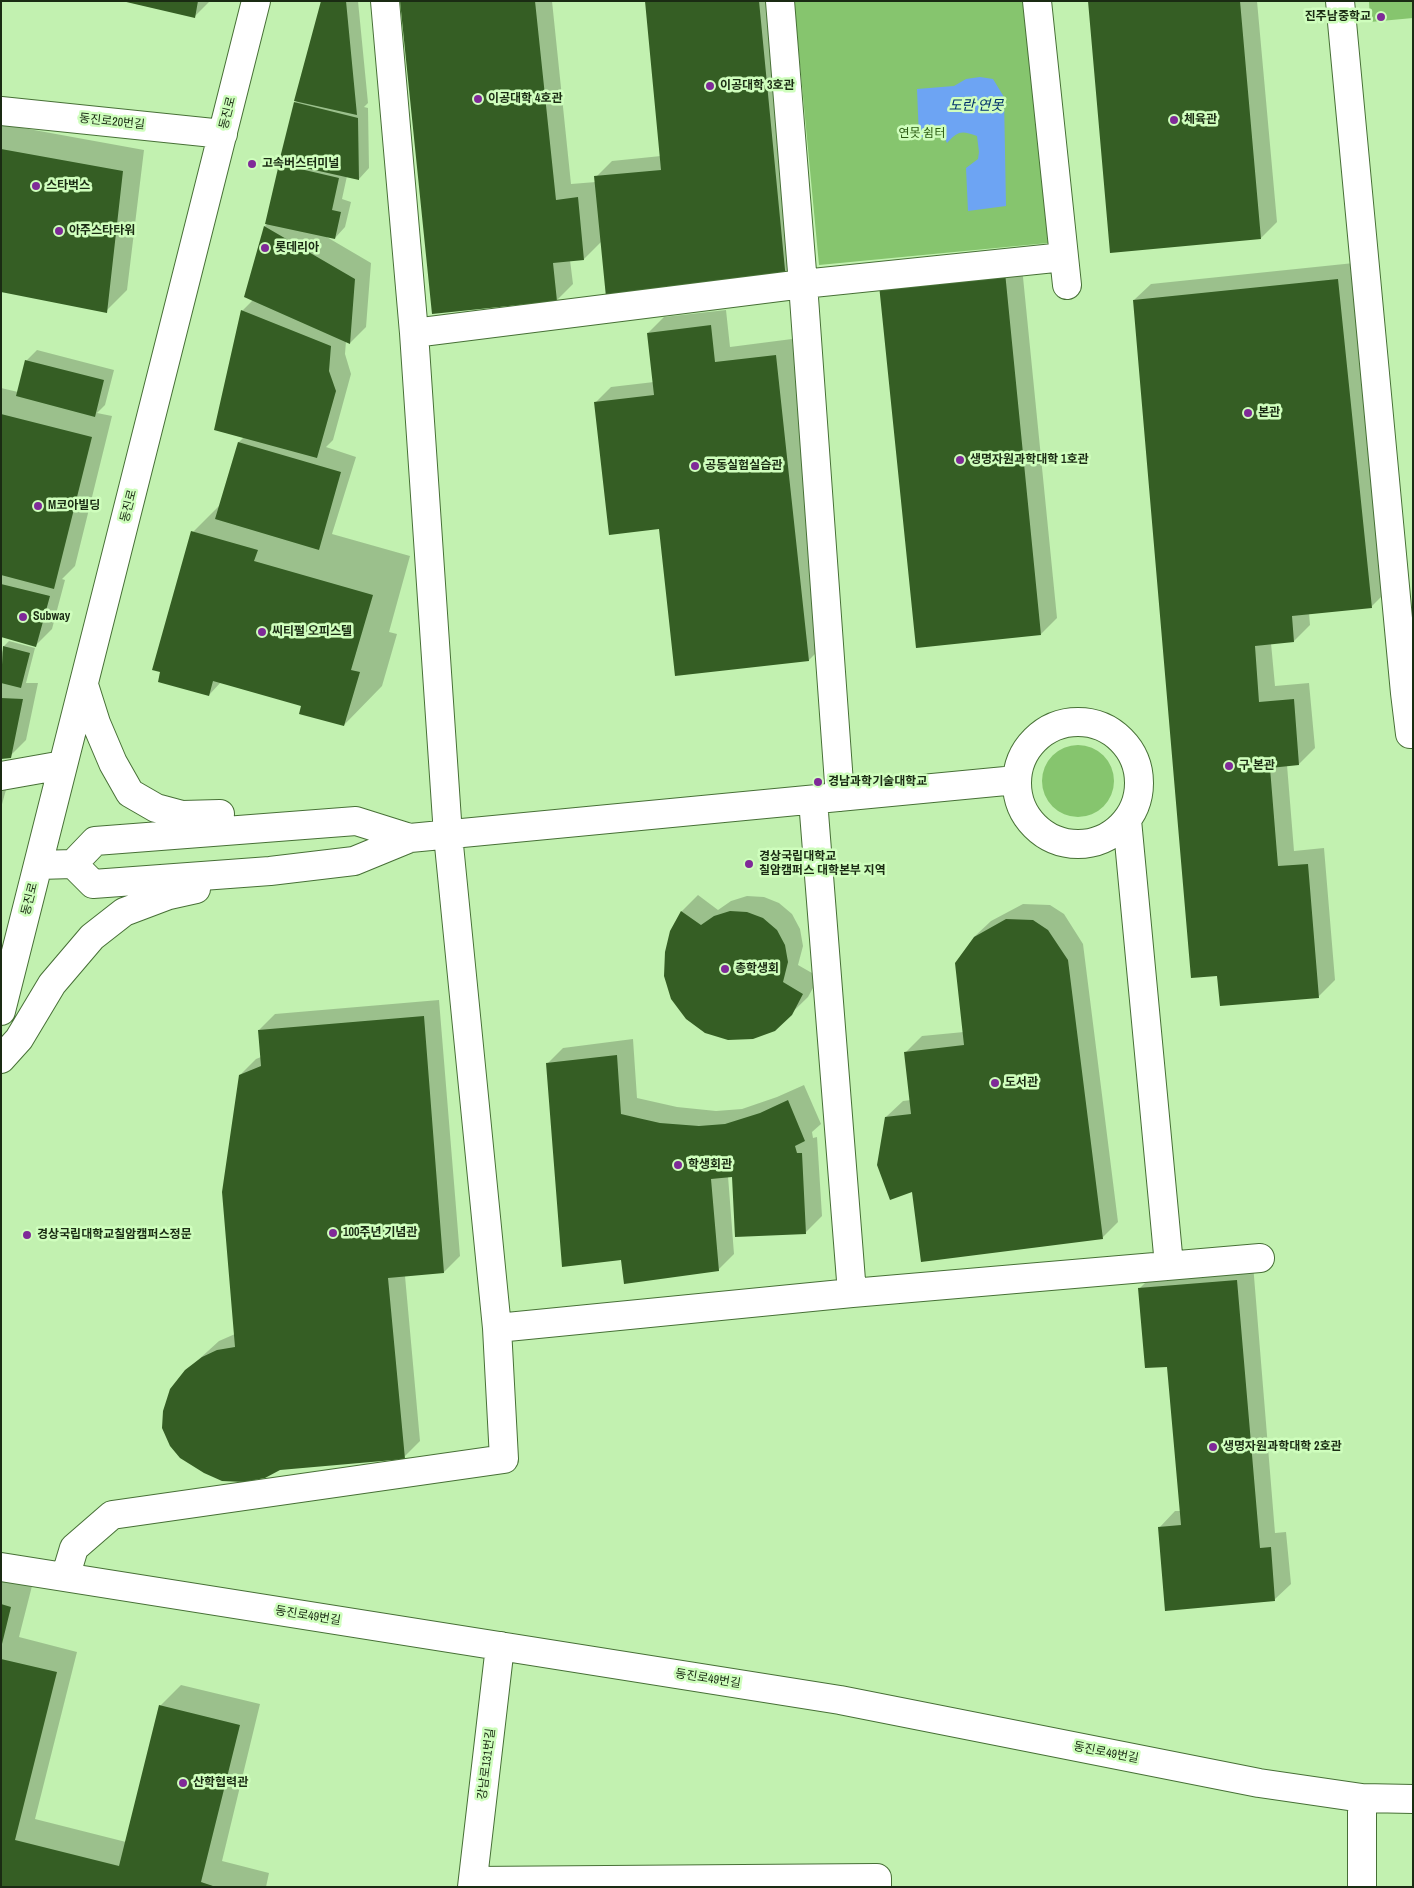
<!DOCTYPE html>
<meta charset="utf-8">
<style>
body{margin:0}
#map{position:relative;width:1414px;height:1888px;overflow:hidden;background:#c2f1b0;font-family:"Archivo Narrow",sans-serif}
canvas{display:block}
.frame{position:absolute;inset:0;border:2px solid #1a2b13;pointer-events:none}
</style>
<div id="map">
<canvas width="1414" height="1888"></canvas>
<div class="frame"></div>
</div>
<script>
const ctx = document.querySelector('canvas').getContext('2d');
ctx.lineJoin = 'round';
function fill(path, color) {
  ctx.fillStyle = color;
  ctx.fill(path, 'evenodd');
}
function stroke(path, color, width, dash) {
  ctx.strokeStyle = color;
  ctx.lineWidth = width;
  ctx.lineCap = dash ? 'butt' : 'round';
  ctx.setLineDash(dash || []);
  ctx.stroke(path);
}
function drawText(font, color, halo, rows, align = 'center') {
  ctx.font = font + ' "Archivo Narrow","Noto Sans KR",sans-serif';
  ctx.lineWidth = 5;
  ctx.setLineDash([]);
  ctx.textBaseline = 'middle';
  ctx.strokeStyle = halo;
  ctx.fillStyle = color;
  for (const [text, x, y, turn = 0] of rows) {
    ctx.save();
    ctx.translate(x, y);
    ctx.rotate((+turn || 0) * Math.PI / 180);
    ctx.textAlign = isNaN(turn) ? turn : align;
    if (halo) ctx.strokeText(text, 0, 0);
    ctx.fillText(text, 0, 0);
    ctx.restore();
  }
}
fill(new Path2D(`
 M794 1H1025L1048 243 819 265Z
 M1369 1H1413V18L1370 22Z
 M1042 781a36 36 0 1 1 72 0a36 36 0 1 1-72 0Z`), '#86c56e');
fill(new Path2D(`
 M980 77 993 79 1004 97 1006 206 968 211 966 168 978 159 979 152 977 136C961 130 958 131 947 143L943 135H931L919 138 917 89 954 86 966 79Z`), '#6da4f3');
fill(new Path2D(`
 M124 1H210L194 17Z
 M322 1H358L368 103 364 107 368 108 369 168 359 179 347 176 342 199 351 202 345 227 335 238 325 236 371 263 366 327 350 343 346 341 345 354 351 374 333 440 326 447 356 457 332 534 410 556 389 632 397 634 382 686 344 725 303 705 221 682 209 695 193 532 221 504 239 442 244 437 242 311 253 300 245 296 265 226 268 223 280 164 283 161 295 103 298 100Z
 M402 1H552L571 184 596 182V177L612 161 661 156 646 1H777L802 262 785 278 602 241 584 259 570 260 573 284 557 300Z
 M1089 1H1257L1277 222 1261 238Z
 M1 124 144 150 127 290 106 311 1 291Z
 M1021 257 1057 618 1041 634 897 269Z
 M1354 263 1387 591 1371 607 1309 613 1310 625 1294 641 1271 643 1275 686 1309 683 1315 748 1299 764 1287 765 1294 851 1324 848 1335 980 1319 996 1221 1005 1134 300 1151 284Z
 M726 310 730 347 792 339 825 644 809 660 660 528 595 403 611 387 654 382 648 333 664 317Z
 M37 350 114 370 105 405 97 413 112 416 75 566 62 579 65 580 52 629 36 645 1 636V388L18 392 26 361Z
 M9 641 35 648 26 683H38L26 740 10 756 1 758V656L4 646Z
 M7 786 1 808V787Z
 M698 895 718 910 731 901 747 896 764 897 779 903 792 914 800 929 803 946 798 965 819 977 808 997 774 1030 671 932 682 911Z
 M1023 904 1050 905 1064 914 1083 944 1118 1222 1102 1238 913 1190 886 1117 903 1101 911 1100 906 1052 922 1036 964 1032 974 937 991 921Z
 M439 1000 460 1256 444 1272 405 1276 420 1441 404 1457 186 1371 219 1341 235 1334 240 1075 256 1059 261 1057 259 1030 275 1014Z
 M633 1039 637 1098 677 1107 716 1111 742 1109 777 1097 804 1085 821 1124 812 1132 813 1138 817 1137 822 1216 806 1232 733 1176H728L734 1254 718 1270 622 1259 547 1064 563 1048Z
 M1253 1264 1275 1533 1286 1532 1291 1584 1274 1600 1159 1528 1175 1511H1181L1168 1365 1139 1289 1155 1273Z
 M1 1578 32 1586 19 1637 77 1652 35 1819 126 1842 160 1706 181 1685 260 1704 222 1861 269 1873 266 1887H1Z`), '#0003');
fill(new Path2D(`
 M122 1H198L195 18Z
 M321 1H346L357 115 294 101Z
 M400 1H535L556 200 578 197 584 260 553 263 557 301 432 314Z
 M645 1H759L786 280 606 297 594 176 661 170Z
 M1088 1H1240L1261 239 1110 253Z
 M294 102 358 118 359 180 279 162Z
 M1 149 123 171 107 313 1 292Z
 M279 164 339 178 332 210 341 212 335 239 265 224Z
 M264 226 355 279 350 344 244 297Z
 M1005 272 1041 635 916 648 879 285Z
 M1338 279 1372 608 1292 616 1294 642 1255 646 1259 702 1294 699 1299 765 1270 768 1278 866 1308 864 1319 998 1220 1006 1217 976 1191 978 1133 300Z
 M241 310 331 346 329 371 336 391 317 458 214 430Z
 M711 325 715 362 776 355 809 661 675 676 659 529 609 535 594 402 654 395 647 333Z
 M25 360 104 380 95 417 16 396Z
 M1 414 92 437 54 589 1 575Z
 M238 442 341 472 319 550 215 519Z
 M191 531 258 550 254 561 373 595 351 670 360 672 344 726 299 714 301 706 213 681 209 696 158 682 160 672 152 670Z
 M1 584 50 596 36 647 1 637Z
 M3 646 30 653 21 688 1 683Z
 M1 698 23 699 11 758 1 759Z
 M681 911 701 925 714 916 730 911 747 912 763 918 777 930 785 945 788 962 783 982 803 994 792 1015 775 1031 753 1039 728 1040 705 1033 686 1019 671 999 664 976 665 952 670 931Z
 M1006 919 1033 920 1048 930 1068 960 1103 1239 921 1262 912 1192 890 1200 877 1165 885 1117 911 1114 904 1052 964 1045 955 963 974 937Z
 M424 1016 444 1273 388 1278 405 1459 280 1470 265 1478 244 1482 222 1481 204 1473 180 1458 170 1446 162 1428 163 1411 170 1389 185 1370 202 1357 217 1350 235 1347 222 1192 239 1075 261 1066 258 1030Z
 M617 1055 621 1114 638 1118 660 1123 699 1126 725 1124 760 1113 788 1100 805 1141 795 1146 797 1153H802L806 1234 735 1237 732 1177 711 1179 719 1271 624 1284 621 1260 562 1267 546 1063Z
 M1237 1280 1260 1548 1271 1547 1275 1601 1165 1611 1158 1527 1181 1525 1167 1367 1145 1368 1138 1288Z
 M1 1604 11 1607 2 1644H1Z
 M1 1659 57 1672 15 1840 119 1866 159 1705 240 1725 201 1882 216 1887H1Z`), '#355e24');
const minor = new Path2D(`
 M780 1 803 284 840 797
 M1037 1 1067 285
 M1340 1 1405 693 1410 734H1413
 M1 111 223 134
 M414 333 803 284 1064 257
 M84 685 96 723 113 763 130 793 156 808 182 815 220 814
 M1017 783a61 61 0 1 1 122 0a61 61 0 1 1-122 0Z
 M1 776 63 765
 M813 800 852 1293
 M1127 820 1169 1265
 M73 864 95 841 356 821 410 838
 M38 865 73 864 93 884 270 871 354 861 410 838 1016 780
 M1 1011 256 1
 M1 1059 19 1039 52 984 92 937 124 912 169 895 196 889
 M497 1328 852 1293 1260 1258
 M1 1567 840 1700 1259 1783 1362 1798 1413 1799
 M68 1568 74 1548 112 1515 504 1459 497 1328 448 835 414 333 385 1
 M1362 1798V1887
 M473 1881 877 1878V1887
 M472 1887 500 1646`);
stroke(minor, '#477036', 30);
stroke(minor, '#fff', 28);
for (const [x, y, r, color] of [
 [1381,17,5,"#7f2a98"],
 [710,86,5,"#7f2a98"],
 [478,99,5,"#7f2a98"],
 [1174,120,5,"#7f2a98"],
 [252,164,5,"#7f2a98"],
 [36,186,5,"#7f2a98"],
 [59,231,5,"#7f2a98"],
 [265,248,5,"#7f2a98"],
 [1248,413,5,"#7f2a98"],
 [960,460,5,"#7f2a98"],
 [695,466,5,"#7f2a98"],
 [38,506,5,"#7f2a98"],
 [23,617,5,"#7f2a98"],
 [262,632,5,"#7f2a98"],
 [1229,766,5,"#7f2a98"],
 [818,782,5,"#7f2a98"],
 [749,864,5,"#7f2a98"],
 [725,969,5,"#7f2a98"],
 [995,1083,5,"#7f2a98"],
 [678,1165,5,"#7f2a98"],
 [333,1233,5,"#7f2a98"],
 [27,1235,5,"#7f2a98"],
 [1213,1447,5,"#7f2a98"],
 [183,1783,5,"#7f2a98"]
]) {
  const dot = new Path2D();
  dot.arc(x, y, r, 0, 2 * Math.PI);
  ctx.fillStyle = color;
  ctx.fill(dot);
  stroke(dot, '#cffebd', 2);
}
drawText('bold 12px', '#1a2b13', '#cffebd', [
 ["진주남중학교",1371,17,"right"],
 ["이공대학 3호관",720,86],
 ["이공대학 4호관",488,99],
 ["체육관",1184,120],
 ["고속버스터미널",262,164],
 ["스타벅스",46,186],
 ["아주스타타워",69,231],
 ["롯데리아",275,248],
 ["본관",1258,413],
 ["생명자원과학대학 1호관",970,460],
 ["공동실험실습관",705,466],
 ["M코아빌딩",48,506],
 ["Subway",33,617],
 ["씨티펄 오피스텔",272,632],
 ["구 본관",1239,766],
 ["경남과학기술대학교",828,782],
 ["경상국립대학교",759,857],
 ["칠암캠퍼스 대학본부 지역",759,871],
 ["총학생회",735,969],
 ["도서관",1005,1083],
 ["학생회관",688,1165],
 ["100주년 기념관",343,1233],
 ["경상국립대학교칠암캠퍼스정문",37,1235],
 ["생명자원과학대학 2호관",1223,1447],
 ["산학협력관",193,1783]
], 'left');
drawText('12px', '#1a2b13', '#cffebd', [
 ["동진로",228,113,-76],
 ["동진로20번길",112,122,6],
 ["동진로",129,506,-76],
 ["동진로",30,899,-76],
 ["동진로49번길",308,1616,9],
 ["동진로49번길",708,1679,9],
 ["동진로49번길",1106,1753,11],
 ["강남로131번길",487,1764,-83]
]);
drawText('12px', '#2b5b12', '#cffebd', [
 ["연못 쉼터",922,134]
]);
drawText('italic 14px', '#00306b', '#cffebd', [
 ["도란 연못",976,106]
]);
</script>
